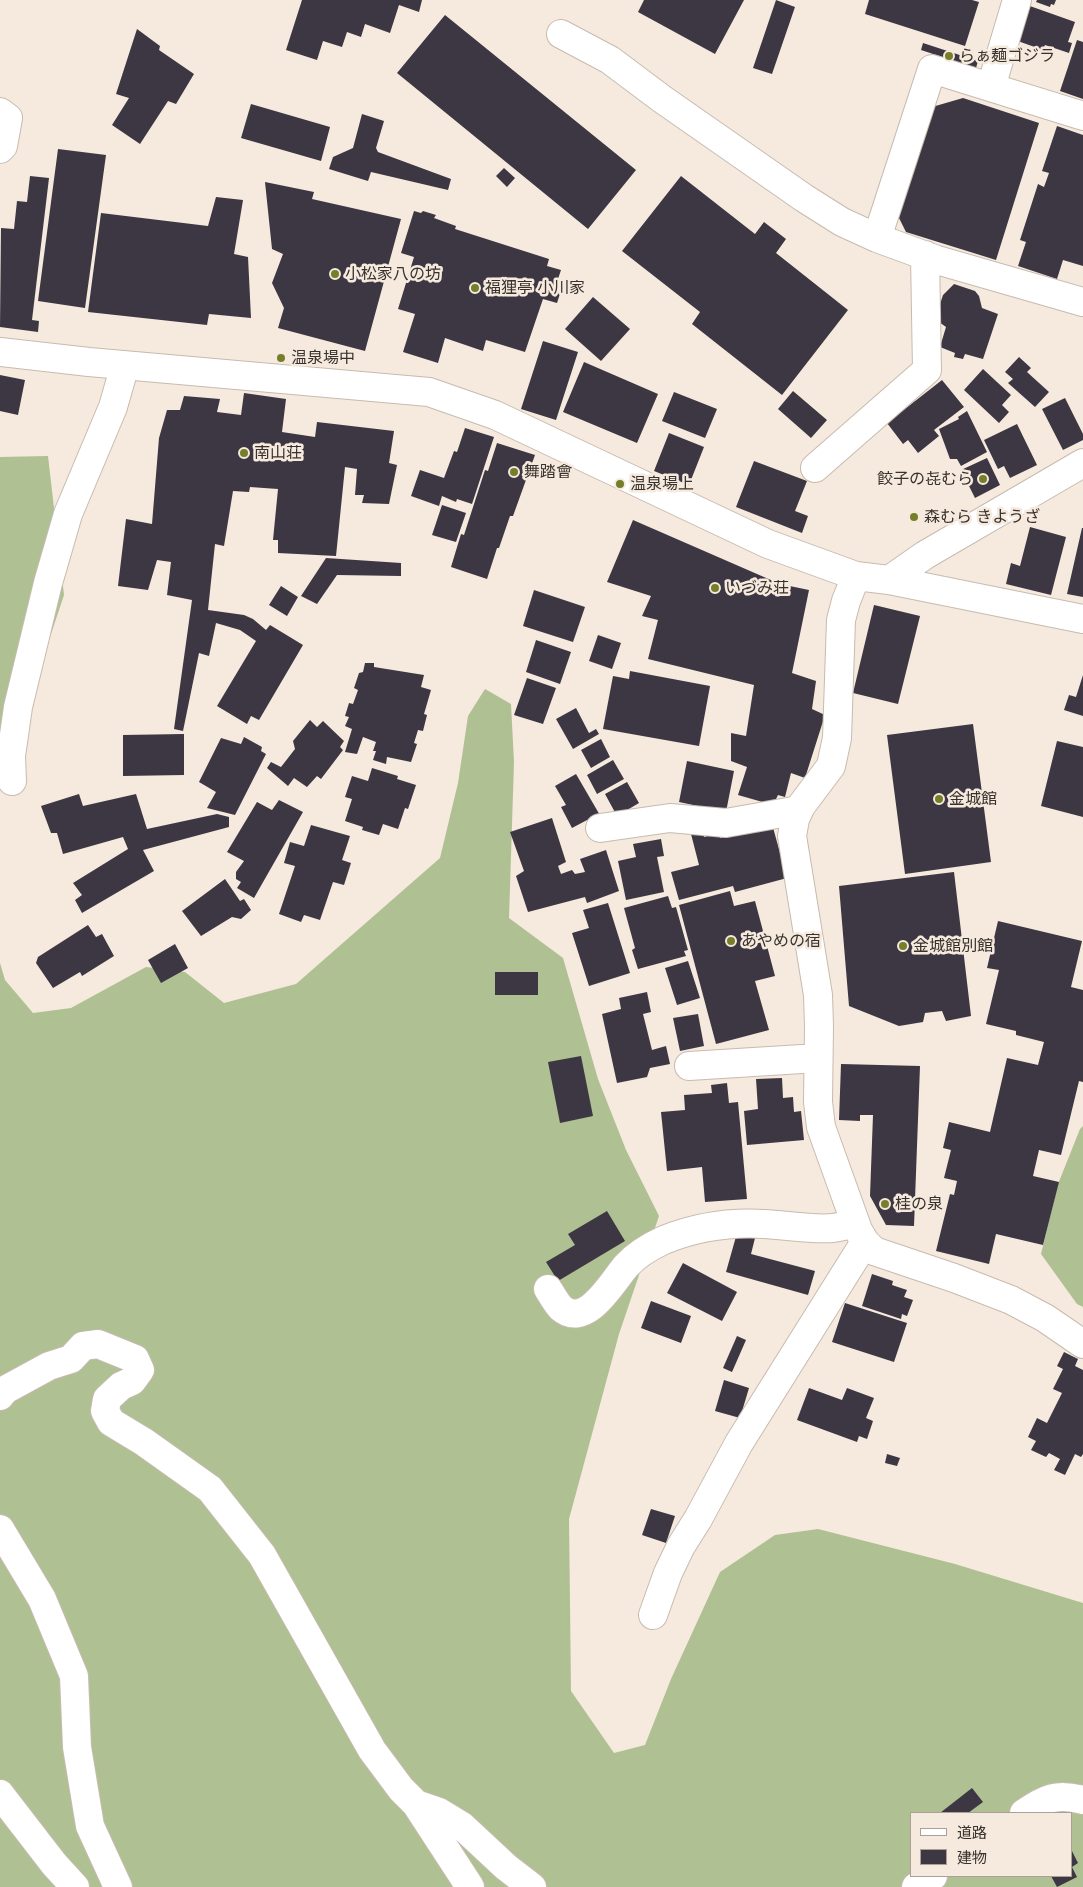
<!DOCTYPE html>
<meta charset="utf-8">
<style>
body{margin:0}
#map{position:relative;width:1083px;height:1887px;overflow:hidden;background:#f6e9dd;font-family:"Open Sans","Noto Sans JP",sans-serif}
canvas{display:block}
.legend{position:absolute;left:910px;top:1812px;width:162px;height:65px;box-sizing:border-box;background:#f6e9dd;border:1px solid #aaa097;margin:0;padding:6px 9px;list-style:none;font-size:15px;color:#37322d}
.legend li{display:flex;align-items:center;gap:10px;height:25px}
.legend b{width:25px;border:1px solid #aaa097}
</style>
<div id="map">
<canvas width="1083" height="1887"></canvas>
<ul class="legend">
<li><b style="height:6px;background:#fff"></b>道路</li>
<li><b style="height:14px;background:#3c3743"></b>建物</li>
</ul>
</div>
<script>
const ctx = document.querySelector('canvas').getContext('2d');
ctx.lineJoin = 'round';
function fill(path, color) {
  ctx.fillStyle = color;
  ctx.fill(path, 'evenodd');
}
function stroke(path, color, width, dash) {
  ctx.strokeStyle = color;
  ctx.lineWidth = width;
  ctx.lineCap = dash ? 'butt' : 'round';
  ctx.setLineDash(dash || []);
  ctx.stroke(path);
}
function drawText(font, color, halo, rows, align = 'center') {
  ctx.font = font + ' "Open Sans","Noto Sans JP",sans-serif';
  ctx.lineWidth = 5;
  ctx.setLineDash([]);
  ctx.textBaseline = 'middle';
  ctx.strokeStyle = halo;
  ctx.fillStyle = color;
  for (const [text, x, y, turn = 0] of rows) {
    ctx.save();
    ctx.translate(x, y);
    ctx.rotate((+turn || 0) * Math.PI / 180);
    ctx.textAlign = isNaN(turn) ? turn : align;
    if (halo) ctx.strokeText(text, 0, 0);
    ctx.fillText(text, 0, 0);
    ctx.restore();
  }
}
fill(new Path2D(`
 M48 456 64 595 30 697 0 756V457Z
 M485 689 511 704 514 762 509 918 563 958 598 1079 626 1150 659 1216 619 1334 569 1519 571 1691 614 1753 645 1745 671 1679 720 1572 775 1535 818 1529 955 1564 1083 1603V1887H0V963L5 980 33 1013 71 1008 146 967 185 972 224 1003 296 984 440 858 458 783 468 716ZM912 1813H1072V1876H912Z
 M1083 1126V1307L1077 1304 1041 1254 1058 1184 1080 1129Z`), '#afc093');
fill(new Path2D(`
 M302 0H422L419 12 399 5 390 33 365 24 361 37 347 32 342 47 323 41 317 60 286 50Z
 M644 0H744L715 54 638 12Z
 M776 0 795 7 772 74 753 68Z
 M869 0H972L979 2 965 46 865 14Z
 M1037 0H1056L1054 5 1051 4 1050 7 1036 2Z
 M1027 5 1075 22 1068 42 1072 43 1069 53 1045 45 1043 50 1015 40Z
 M445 15 636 170 588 229 397 73Z
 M137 29 160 46 159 50 194 74 176 104 168 101 140 144 112 125 129 98 116 94Z
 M1077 40 1083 42V99L1060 91Z
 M923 43 978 61 976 68 921 50Z
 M963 98 1039 123 996 260 906 232 898 216 932 107Z
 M251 104 330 127 321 161 241 138Z
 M362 114 384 121 376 148 378 152 451 179 448 190 371 172 368 181 329 169 333 157 353 148Z
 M1057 126 1083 135V266L1063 260 1057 279 1018 266 1026 242 1020 240 1038 184 1044 187 1049 173 1042 171Z
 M58 149 106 155 85 308 38 301Z
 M504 168 515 178 507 187 496 176Z
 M30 176 49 178 32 320 39 321 38 332 0 327 1 228 14 229 17 201 27 202Z
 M681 176 755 234 764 222 786 239 776 253 848 310 782 395 692 324 700 312 622 251Z
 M265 182 314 192 312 199 401 219 365 351 278 328 284 308 272 283 283 254 272 249Z
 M216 197 243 200 234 254 248 257 251 318 209 314 207 325 88 312 101 213 208 226Z
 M414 211 421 213 423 211 436 215 434 218 456 226 455 229 549 259 547 266 561 270 558 279 564 281 557 303 543 299 525 352 486 340 483 351 445 338 438 363 403 352 415 314 398 309 414 257 401 253Z
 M954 284 975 291 979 296 982 308 998 314 983 359 965 354 963 359 954 357 955 353 940 347 946 327 939 322 937 313 943 295Z
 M593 297 630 329 601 361 565 329Z
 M543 341 578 352 556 420 521 409Z
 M1019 357 1031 368 1027 372 1049 392 1035 407 1008 383 1013 379 1005 372Z
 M584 362 658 394 637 443 563 412Z
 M983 369 1011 395 1002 405 1009 412 999 423 964 390Z
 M0 375 25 380 18 415 0 411Z
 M942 380 964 407 934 430 939 436 918 453 908 440 903 444 887 423Z
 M793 391 827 420 811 438 778 409Z
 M674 392 717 409 705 438 662 421Z
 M244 393 286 399 282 432 315 437 317 422 394 431 389 463 397 465 389 504 362 503 364 495H355L357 469 345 467 336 556 278 553V540H273L278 489 250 487 249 492 233 491 224 546 215 544 208 610 244 615 253 619 266 630 270 625 303 645 259 720 251 716 247 724 217 706 256 641 240 630 216 623 209 656 199 653 183 731 174 729 192 600 167 595 171 562 157 560 148 590 118 586 126 519 152 524 159 438 167 410H180L184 396 220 399 217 412 241 415Z
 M1065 398 1083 434V440L1063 450 1042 409Z
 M967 411 987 452 961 466 957 459H950L939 429 959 419 958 417Z
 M1017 424 1037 465 1010 478 1004 466 998 469 984 440Z
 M465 428 494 437 472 504 457 499 456 502 442 496 439 506 411 496 420 470 444 478 454 451 457 452Z
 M669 433 704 447 689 485 654 471Z
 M497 443 535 455 513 516H510L499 548H497L487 579 451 567 461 534 464 535 485 470 488 471Z
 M987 458 1000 485 975 498 961 470Z
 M754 461 807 481 795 511 808 516 802 533 736 507Z
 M442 505 466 513 456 542 432 535Z
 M633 520 780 584 809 590 792 673 816 681 812 709 825 715 805 778 791 773 785 797 778 795 773 805 738 795 747 767 731 761V733L746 736 754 685 648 659 658 620 642 616 651 596 607 582Z
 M1030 527 1066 537 1051 595 1006 584 1011 563 1020 566Z
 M1082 528H1083V597L1067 594Z
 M326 558 401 563V576L337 575 317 604 301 596Z
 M281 586 298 597 287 616 269 605Z
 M534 590 585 607 573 642 523 626Z
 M874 605 920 616 898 704 853 693Z
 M598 635 621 643 612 669 589 661Z
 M536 640 571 652 560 684 526 672Z
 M365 663H374V667L424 675 421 687 431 690 424 714 427 715 423 731 418 730 414 743 417 744 411 762 387 757 386 764 373 760 376 751H373L376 742 363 737 357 754 345 752 352 729 345 726 349 717 345 716 349 703 353 704 358 690 354 688 359 673 363 672Z
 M630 671 710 686 699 746 603 729 613 676 629 679Z
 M1083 675V716L1064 710 1069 695 1076 697Z
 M527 678 556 688 543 724 514 715Z
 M576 708 589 733 596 729 599 734 573 749 556 719Z
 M310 720 317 727 323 721 344 741 340 747 343 750 321 779 317 776 307 787 294 778 288 786 267 768 271 762 281 767 295 749 293 741Z
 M973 724 991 862 905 874 887 735Z
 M184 734V775L123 776V735Z
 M244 737 262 747 261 751 266 754 235 815 207 808 216 792 199 782 221 738 241 744Z
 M601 739 610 757 591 768 581 750Z
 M1057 741 1083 747V817L1041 806Z
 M613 760 624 779 597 794 587 775Z
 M687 761 734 771 726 812 679 802Z
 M372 768 398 776 397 779 416 785 408 809 405 808 398 829 383 824 379 835 362 830 363 827 345 821 352 799 345 797 352 776 368 781Z
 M576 774 601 817 592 822 589 819 572 828 561 807 566 805 555 786Z
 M627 782 639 803 617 816 605 794Z
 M79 794 83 806 136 794 147 829 217 814 229 817V827L143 850 154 871 82 913 75 900 82 895 73 883 128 849 123 837 63 854 57 833H51L41 806Z
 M279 800 303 812 254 898 237 888 241 882 236 879V872L244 861 227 852 257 802 272 810Z
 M552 818 566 862 558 866 561 874 572 870 575 874 585 872 580 859 606 850 619 891 587 903 585 897 528 912 516 876 524 871 510 832Z
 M772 824 787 878 735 892 733 886 679 900 671 872 699 865 691 834 702 831 704 837 719 833 720 838Z
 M311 825 350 836 342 860 351 863 344 885 333 882 320 920 304 915 301 922 279 914 295 866 284 863 290 842 304 846Z
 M661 839 664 856 657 857 664 892 626 900 618 861 636 857 633 844Z
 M954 872 971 1016 946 1021 942 1011 925 1013 923 1022 899 1026 849 1006 839 886Z
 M225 879 240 901 244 899 251 910 241 919 232 917 201 936 182 911Z
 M730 891 734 906 755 901 775 976 755 981 769 1030 716 1044 679 905Z
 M668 896 672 908 676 907 688 950 684 951 686 956 638 969 632 950 635 948 624 908Z
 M608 903 630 973 589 986 572 933 589 928 583 910Z
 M998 921 1082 941 1071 987 1083 990V1082L1079 1081 1061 1155 1039 1150 1033 1176 1059 1182 1043 1245 996 1234 989 1264 936 1251 950 1194 954 1195 957 1181 944 1178 951 1150 943 1148 949 1122 990 1132 1007 1058 1038 1065 1044 1042 1016 1035V1031L986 1024 999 970 987 968Z
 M88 925 96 937 102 934 114 956 82 976 80 972 53 988 36 963 38 957Z
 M175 944 188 968 161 983 148 960Z
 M688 961 700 998 677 1005 665 968Z
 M495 972H538V995H495Z
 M647 992 651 1012 643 1014 652 1050 666 1046 670 1064 650 1068 647 1077 617 1083 602 1014 621 1009 619 998Z
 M698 1014 704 1046 680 1051 673 1018Z
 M581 1056 593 1116 560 1123 548 1062Z
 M841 1064 920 1066 914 1226 886 1225 870 1196 873 1115H860V1121L839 1120Z
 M782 1078 783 1098 793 1097 794 1112 801 1111 804 1140 747 1145 744 1111 758 1109 756 1079Z
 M727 1083 729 1103 738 1102 747 1199 705 1202 702 1167 667 1171 661 1112 685 1110 684 1095 712 1093 711 1085Z
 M607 1211 625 1241 558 1281 546 1262 575 1245 568 1234Z
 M737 1233 755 1238 751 1254 815 1271 808 1295 726 1272Z
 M683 1263 737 1292 722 1321 667 1293Z
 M872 1274 893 1281 892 1285 907 1290 904 1297 913 1300 907 1316 902 1314 901 1319 862 1306Z
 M651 1301 691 1316 681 1343 641 1328Z
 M845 1303 907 1323 894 1362 832 1342Z
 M737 1336 746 1340 732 1372 723 1368Z
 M1064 1352 1078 1359 1075 1366 1083 1370V1454L1081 1457 1075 1454 1065 1475 1054 1470 1060 1459 1049 1453 1046 1457 1031 1450 1036 1441 1028 1437 1037 1418 1047 1423 1062 1393 1053 1389 1063 1369 1057 1366Z
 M724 1380 749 1388 740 1418 715 1411Z
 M809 1388 842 1400 847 1388 874 1398 866 1418 873 1421 867 1439 859 1436 857 1442 797 1420Z
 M887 1454 900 1458 897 1466 885 1463Z
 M651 1509 675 1516 666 1543 642 1535Z
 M972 1788 983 1802 968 1813H940Z
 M1072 1851 1078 1863 1072 1867Z
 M1072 1867 1077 1877 1057 1887 1051 1876H1072Z`), '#3c3743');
const minor = new Path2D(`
 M561 34 610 60 662 99 804 198 842 222 877 238 937 260 1083 302
 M991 87 1017 0
 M0 112 8 118 3 146 0 149
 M877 238 932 69 1083 116
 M0 352 89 362 429 392 495 415 768 544 856 576 889 580 1083 619
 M815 468 927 370 925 255
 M856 576 846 601 841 620 837 738 831 766 801 806 795 819 792 836 818 995 819 1026 818 1102 821 1127 858 1230 865 1242 874 1251 954 1278 1011 1300 1045 1318 1083 1344
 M889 580 925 555 1083 463
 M12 781 11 756 18 707 48 583 68 514 113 407 125 365
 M600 828 670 818 726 823 799 810
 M689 1066 818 1058
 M548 1289C552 1295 556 1303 561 1308 586 1330 613 1281 626 1266 636 1255 651 1246 664 1240 696 1227 730 1222 764 1224 785 1225 813 1230 833 1228 840 1227 848 1225 855 1223
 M0 1396 5 1390 49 1366 71 1359 83 1346 98 1344 135 1359 140 1370 132 1381 121 1386 107 1399 105 1411 111 1422 144 1442 210 1489 262 1555 372 1750 401 1789 416 1804 439 1812 462 1826 506 1867 532 1887
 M0 1529 42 1599 74 1676 77 1747 90 1826 118 1887
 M653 1615 668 1573 681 1546 698 1519 739 1443 865 1242
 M0 1794 54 1864 75 1887
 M416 1804 470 1887
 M1024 1813C1046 1798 1057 1793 1083 1800
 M916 1887 933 1876`);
stroke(minor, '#c7bbaf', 30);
stroke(minor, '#fff', 28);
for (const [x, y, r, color] of [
 [949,56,5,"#757e29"],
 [335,274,5,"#757e29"],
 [475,288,5,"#757e29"],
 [281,358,5,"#757e29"],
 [244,453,5,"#757e29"],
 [514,472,5,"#757e29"],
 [983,479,5,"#757e29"],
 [620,484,5,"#757e29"],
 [914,517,5,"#757e29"],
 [715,588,5,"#757e29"],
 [939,799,5,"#757e29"],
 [731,941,5,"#757e29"],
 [903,946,5,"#757e29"],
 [885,1204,5,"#757e29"]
]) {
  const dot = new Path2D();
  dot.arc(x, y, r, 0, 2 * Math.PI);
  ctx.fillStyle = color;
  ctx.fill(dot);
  stroke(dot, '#f6e9dd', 2);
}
drawText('16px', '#37322d', '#f6e9dd', [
 ["らぁ麺ゴジラ",959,56],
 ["小松家八の坊",345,274],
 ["福狸亭 小川家",485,288],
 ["温泉場中",291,358],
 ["南山荘",254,453],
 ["舞踏會",524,472],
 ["餃子の㐂むら",973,479,"right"],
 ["温泉場上",630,484],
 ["森むら きようざ",924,517],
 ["いづみ荘",725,588],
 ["金城館",949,799],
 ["あやめの宿",741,941],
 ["金城館別館",913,946],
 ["桂の泉",895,1204]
], 'left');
</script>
